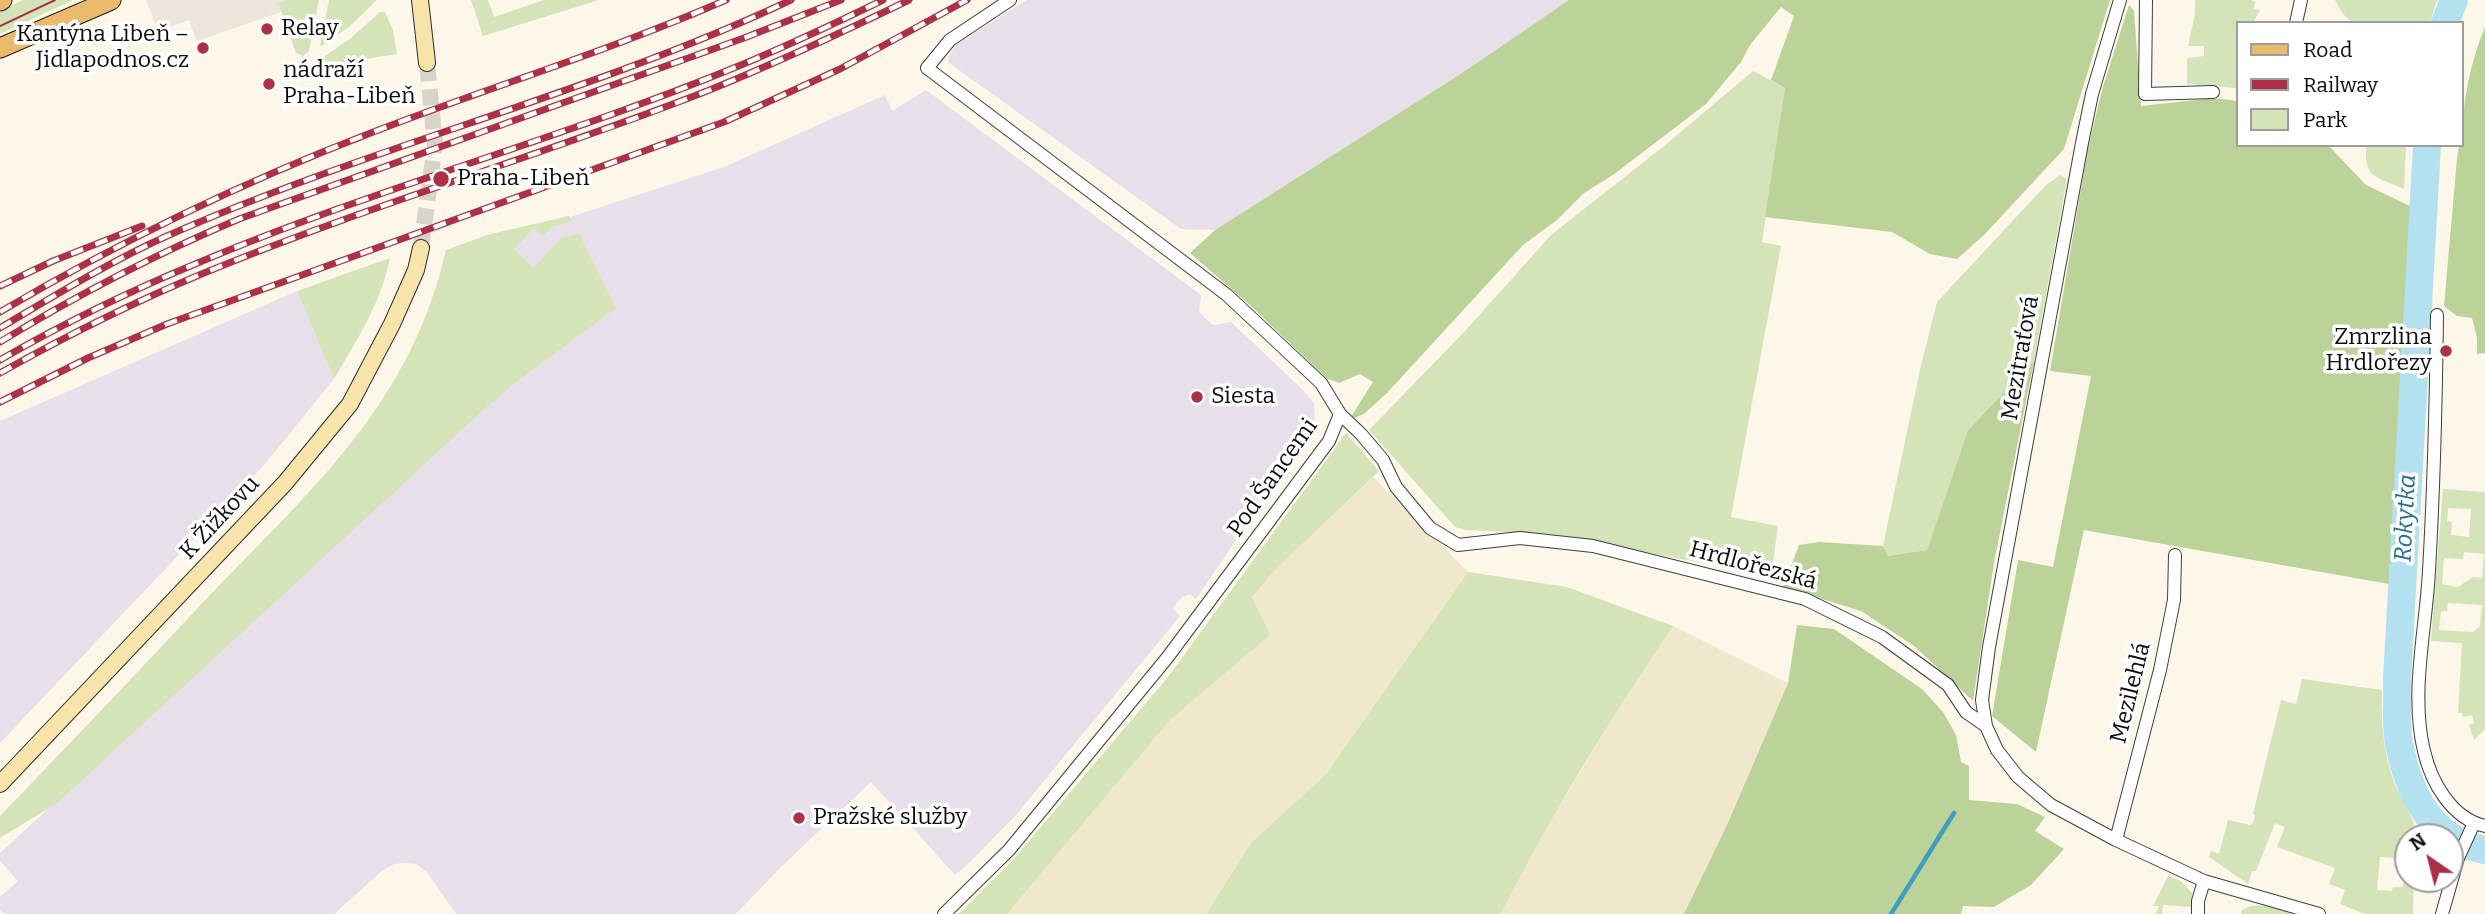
<!DOCTYPE html>
<meta charset="utf-8">
<style>
body{margin:0}
#map{position:relative;width:2485px;height:914px;overflow:hidden;background:#fdf7ea;font-family:Bitter,serif}
canvas{display:block}
.legend{position:absolute;left:2236px;top:21px;width:228px;height:126px;box-sizing:border-box;background:#fff;border:2px solid #9d9d9d;margin:0;padding:9px 12px;list-style:none;font-size:21px;color:#0b0b0b}
.legend li{display:flex;align-items:center;gap:14px;height:35px}
.legend b{width:35px;border:2px solid #9d9d9d}
.north{position:absolute;left:2394px;top:823px;width:70px;height:70px;box-sizing:border-box;background:#fff;border:2px solid #9d9d9d;border-radius:50%;rotate:325deg;font-size:19px;font-weight:700;line-height:28px;text-align:center;color:#0b0b0b}
.north::after{content:'';display:block;margin:auto;width:24px;height:32px;background:#ac3148;clip-path:polygon(50% 0,100% 100%,50% 72%,0 100%)}
</style>
<div id="map">
<canvas width="2485" height="914"></canvas>
<ul class="legend">
<li><b style="height:9px;background:#ebbb6d"></b>Road</li>
<li><b style="height:9px;background:#ac3148"></b>Railway</li>
<li><b style="height:19px;background:#d4e3b8"></b>Park</li>
</ul>
<div class="north">N</div>
</div>
<script>
const ctx = document.querySelector('canvas').getContext('2d');
ctx.lineJoin = 'round';
function fill(path, color) {
  ctx.fillStyle = color;
  ctx.fill(path, 'evenodd');
}
function stroke(path, color, width, dash) {
  ctx.strokeStyle = color;
  ctx.lineWidth = width;
  ctx.lineCap = dash ? 'butt' : 'round';
  ctx.setLineDash(dash || []);
  ctx.stroke(path);
}
function drawText(font, color, halo, rows, align = 'center') {
  ctx.font = font + ' Bitter,serif';
  ctx.lineWidth = 7;
  ctx.setLineDash([]);
  ctx.textBaseline = 'middle';
  ctx.strokeStyle = halo;
  ctx.fillStyle = color;
  for (const [text, x, y, turn = 0] of rows) {
    ctx.save();
    ctx.translate(x, y);
    ctx.rotate((+turn || 0) * Math.PI / 180);
    ctx.textAlign = isNaN(turn) ? turn : align;
    if (halo) ctx.strokeText(text, 0, 0);
    ctx.fillText(text, 0, 0);
    ctx.restore();
  }
}
fill(new Path2D(`
 M1027 0H1569L1462 73 1215 230 1181 229 949 63 948 57 957 44Z
 M926 90 1201 295 1199 311 1205 318 1213 325 1231 322 1301 388 1314 403 1315 424 1196 599 1190 594 1182 597 1173 608 1180 616 1015 816 968 864 955 875 871 782 782 866 736 914H456L427 872 416 864 405 863 394 864 383 870 334 914H4L0 910V897L18 881 0 861V853L494 399 496 400 516 382 562 239 534 268 513 249 534 228H551L571 221 570 217 724 167 885 95 892 111Z
 M297 291 334 379 264 465 0 743V421Z`), '#e7dfe9');
fill(new Path2D(`
 M1373 477 1468 572 1326 774 1251 843 1206 914H1007L1170 720 1270 635 1252 597 1274 571Z
 M1673 626 1788 683 1727 825 1684 914H1501L1535 846 1616 713Z`), '#f0e8cd');
fill(new Path2D(`
 M23 0H73L0 34V11Z
 M287 0H319L309 51 303 56 296 53 278 3Z
 M329 0H377L349 27 322 46 320 45Z
 M471 0H488L494 17 544 0H599L483 36Z
 M2195 0H2252L2255 2 2254 9 2260 10 2253 23H2238L2236 88 2187 84V58L2204 56V46H2188L2195 14Z
 M2335 0H2437L2430 23H2353L2343 14Z
 M380 12H385L393 30 397 54 313 67 312 65 351 38Z
 M1753 71 1785 88 1762 242 1781 246 1731 517 1778 526 1771 576 1549 534 1466 530 1455 527 1369 430 1465 331 1551 235 1664 146Z
 M2366 145H2406L2404 189C2376 176 2364 180 2366 145Z
 M2060 175 2067 179 2034 361 1968 430 1927 550 1888 556 1883 546 1920 370 1937 302 2045 186Z
 M569 216 572 221 551 228 543 236 534 228 514 249 534 268 561 238 579 234 616 308 516 382 495 401 494 400 57 803 0 838V816C70 743 140 670 209 596 313 488 411 403 446 250L487 235Z
 M390 258C381 303 357 340 334 379L297 291Z
 M1346 433 1379 471 1274 571 1252 597 1270 635 1170 720 1007 914H959L1012 861 1168 677Z
 M2443 489 2485 492V729L2474 740 2469 725 2474 723 2472 715 2463 717 2462 713H2458L2462 643 2431 641ZM2448 508 2471 509 2469 537 2451 535 2452 522 2447 521ZM2464 552 2484 554 2482 578 2473 577 2458 587 2442 584 2444 558 2463 559ZM2448 603 2482 605 2480 626 2473 632 2439 630 2441 611H2447Z
 M1468 572 1567 587 1673 626C1611 719 1551 813 1501 914H1206L1251 843 1326 774Z
 M2302 679 2382 690C2381 722 2383 752 2394 782 2401 800 2416 818 2416 837H2408V879H2414L2413 914H2365L2340 904 2345 890 2329 884 2335 868 2277 847 2285 827 2275 823 2256 871H2252L2248 884 2209 857 2211 851 2219 854 2228 820 2250 825 2253 823 2255 815 2253 814 2281 700 2296 704ZM2380 857 2405 859 2403 887H2393L2392 891 2377 890Z
 M2168 876 2181 881 2192 893 2191 907 2163 905 2162 914H2155L2159 906H2153Z
 M2271 905 2299 914H2241V911L2250 906Z`), '#d4e3b8');
fill(new Path2D(`
 M1569 0H2110L2064 149 1984 235 1957 259 1930 254 1892 232 1765 217 1785 88 1771 80 1794 16 1781 7 1750 45 1741 62 1706 104 1613 175 1584 193 1557 220 1523 245 1387 393 1364 414 1349 420 1373 382 1360 374 1339 383 1326 378 1251 306 1190 253 1215 230 1462 73Z
 M2129 5 2134 11 2141 106 2214 98 2238 101V145H2328L2366 185 2412 207 2389 584 2084 530 2036 752 1992 716 2018 560 2053 567 2091 376 2050 371 2088 148 2102 90Z
 M2485 27V353L2477 354V338L2472 318 2457 316 2444 306 2457 158 2459 145H2462C2462 104 2469 66 2485 27Z
 M2034 361 1994 563 1973 701 1914 646 1861 611 1783 587 1799 545 1819 542 1883 546 1888 556 1927 550 1968 430Z
 M1797 625 1834 629 1922 689 1943 712 1956 735 1961 762 1969 766V800L2017 804 2045 817 2035 831 2064 849 2031 885 1994 907 1963 906 1961 914H1684L1727 825 1788 683Z`), '#bbd299');
fill(new Path2D(`
 M146 0H287L278 3 281 12 197 41 189 20 158 31Z`), '#ebe5db');
stroke(new Path2D(`
 M1891 914 1954 813`), '#429ebf', 4.5);
stroke(new Path2D(`
 M2445 23 2454 0
 M2427 145 2397 679C2398 700 2395 724 2399 744 2409 794 2431 840 2485 850`), '#b4e1ef', 28);
stroke(new Path2D(`
 M421 248 435 144 427 63`), '#d9d4c9', 16, [16, 8]);
const minor = new Path2D(`
 M1010 0 950 40 927 68 1227 295 1321 383 1340 414 1361 434 1383 460 1396 487 1430 528 1458 545 1520 538 1593 546 1805 599 1882 637 1948 685 1966 712 1986 726 1997 750 2018 777 2051 805 2116 840 2204 881 2319 914
 M2146 0 2145 94 2213 92
 M2296 23 2301 0
 M2437 315C2436 400 2434 485 2429 571 2426 630 2410 693 2424 751 2431 782 2452 819 2485 826
 M1986 726 1982 700 1989 647 2082 143 2092 94 2120 0
 M2116 840 2160 670 2174 600 2175 555
 M944 914 1009 850 1167 658 1329 441 1340 414
 M2198 914V901L2204 881
 M2442 914 2458 858 2474 823`);
const secondary = new Path2D(`
 M420 0 427 63
 M0 784 285 483 350 404 392 324 416 270 421 248`);
const primary = new Path2D(`
 M0 1 2 0
 M0 48 111 0`);
stroke(minor, '#3e3e3e', 14);
stroke(secondary, '#2d2d2d', 18);
stroke(primary, '#1c1c1c', 21);
stroke(minor, '#fff', 12);
stroke(secondary, '#f7e4ab', 16);
stroke(primary, '#ebbb6d', 19);
stroke(new Path2D(`
 M0 26 55 0`), '#ac3148', 2);
const rail = new Path2D(`
 M0 286 53 261 142 226
 M0 312C117 243 241 183 368 134 487 88 609 51 726 0
 M0 328C54 296 109 262 167 236 370 146 589 95 791 0
 M0 342C77 295 156 254 239 219L744 38 841 0
 M0 360C64 323 132 290 200 262 381 186 572 136 753 60 797 41 840 21 883 0
 M0 373C66 336 134 302 204 273 369 205 541 156 707 91 776 63 843 32 909 0
 M0 402 88 358 167 324 724 122 840 69 967 0`);
stroke(rail, '#ac3148', 7);
stroke(rail, '#fff', 4.5, [13]);
for (const [x, y, r, color] of [
 [267,29,7,"#ac3148"],
 [203,48,7,"#ac3148"],
 [269,84,7,"#ac3148"],
 [441,179,9,"#ac3148"],
 [2446,351,7,"#ac3148"],
 [1197,397,7,"#ac3148"],
 [799,818,7,"#ac3148"]
]) {
  const dot = new Path2D();
  dot.arc(x, y, r, 0, 2 * Math.PI);
  ctx.fillStyle = color;
  ctx.fill(dot);
  stroke(dot, '#fff', 2.5);
}
drawText('23px', '#0b0b0b', '#fff', [
 ["Relay",281,29],
 ["Kantýna Libeň –",189,35,"right"],
 ["Jidlapodnos.cz",189,61,"right"],
 ["nádraží",283,71],
 ["Praha-Libeň",283,97],
 ["Praha-Libeň",457,179],
 ["Zmrzlina",2432,338,"right"],
 ["Hrdlořezy",2432,364,"right"],
 ["Siesta",1211,397],
 ["Pražské služby",813,818]
], 'left');
drawText('23px', '#0b0b0b', '#fff', [
 ["Mezitraťová",2021,358,-80],
 ["Pod Šancemi",1273,478,-55],
 ["K Žižkovu",220,518,-47],
 ["Hrdlořezská",1753,566,15],
 ["Mezilehlá",2131,693,-76]
]);
drawText('italic 24px', '#216e8f', '#fff', [
 ["Rokytka",2406,518,-87]
]);
</script>
